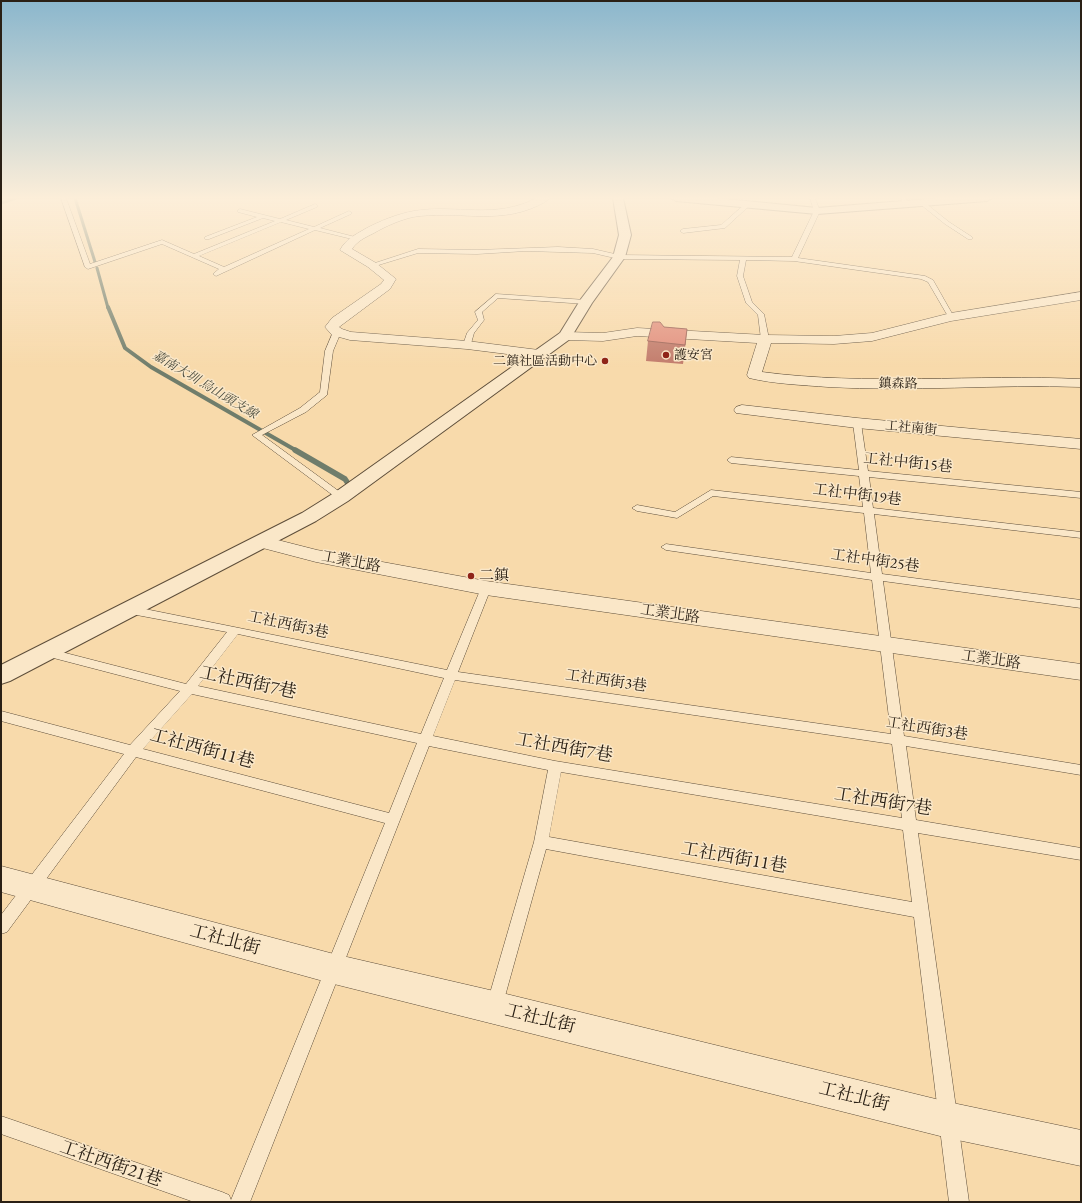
<!DOCTYPE html>
<meta charset="utf-8">
<style>
body{margin:0}
#map{position:relative;width:1082px;height:1203px;overflow:hidden;background:#f8daab;font-family:"EB Garamond",serif}
canvas{display:block}
.frame{position:absolute;inset:0;border:2px solid #2a2015;pointer-events:none}
</style>
<div id="map">
<canvas width="1082" height="1203"></canvas>
<div class="frame"></div>
</div>
<script>
const ctx = document.querySelector('canvas').getContext('2d');
ctx.lineJoin = 'round';
function stroke(path, color, width, dash) {
  ctx.strokeStyle = color;
  ctx.lineWidth = width;
  ctx.lineCap = dash ? 'butt' : 'round';
  ctx.setLineDash(dash || []);
  ctx.stroke(path);
}
function fill(path, color) {
  ctx.fillStyle = color;
  ctx.fill(path, 'evenodd');
}
function drawText(font, color, halo, rows, align = 'center') {
  ctx.font = font + ' "EB Garamond","Noto Serif TC",serif';
  ctx.lineWidth = 3;
  ctx.setLineDash([]);
  ctx.textBaseline = 'middle';
  ctx.strokeStyle = halo;
  ctx.fillStyle = color;
  for (const [text, x, y, turn = 0] of rows) {
    ctx.save();
    ctx.translate(x, y);
    ctx.rotate((+turn || 0) * Math.PI / 180);
    ctx.textAlign = isNaN(turn) ? turn : align;
    if (halo) ctx.strokeText(text, 0, 0);
    ctx.fillText(text, 0, 0);
    ctx.restore();
  }
}
stroke(new Path2D(`
 M75 198 95 262
 M1 203 16 198
 M97 268 108 308`), '#707d6b', 3);
stroke(new Path2D(`
 M108 307 125 348 151 367 297 451`), '#707d6b', 4);
stroke(new Path2D(`
 M295 450 345 479 347 482`), '#707d6b', 5.5);
const service = new Path2D(`
 M61 198H66L90 264 162 240 194 254 275 221 263 218 209 239H205V237L257 217 238 212V210L240 209 280 219 315 204 317 205V207L286 220 314 227 349 211 352 213 351 214 320 228 359 238 356 240 315 230 216 276 213 274 219 269 162 244 88 269 85 267ZM281 222 309 229 224 267 199 256Z
 M810 198H815L820 211 798 258 925 276 933 280 954 317 953 318H949L928 282 921 279 794 261 746 260 743 276 752 302 764 314 769 339 765 341 761 339 758 315 746 303 737 276 740 260 619 259 593 253 526 251 477 254 418 253 372 267 369 265 418 249 477 250 558 247 593 249 619 255 792 257 814 211Z
 M901 198H906L907 205H903Z
 M920 202H924L949 222 972 237V239H968L945 224 920 204Z
 M744 205 749 206 725 228 683 233 680 231 683 229 721 225Z
 M496 294 586 300 589 302 586 304 498 298 482 312 484 320 474 333 470 347H464L463 345 467 333 478 320 475 312Z
 M334 330H340L341 332 333 351 327 395 306 412 262 435 344 495 346 497 344 499H338L252 435 300 408 320 392 325 351Z
 M857 420 861 423 868 471 1081 492V498L869 477 873 508 1081 532V538L874 514 882 574 1081 600V608L883 581 904 736 1081 765V775L906 746 916 820 1081 848V860L918 833 969 1202H949L914 917 546 849 502 1007 500 1013 494 1015 488 1013 486 1007 534 842 548 770 429 746 250 1202H194L1 1134V1116L222 1192 229 1195 231 1200 385 823 136 757 7 932 1 934V915L124 754 1 721V711L130 745 180 691 42 655 40 652 42 649 46 648 186 684 227 632 126 613 124 610 126 607 130 606 447 670 481 588 486 585 491 588 458 672 891 734 872 580 666 550 661 547 666 544 871 573 864 513 713 496 677 518 637 511 632 508 637 505 675 512 711 490 863 507 859 476 731 463 727 460 731 457 859 470 853 423ZM238 634 444 678 421 734 198 686ZM455 680 892 744 902 818 555 761 433 736ZM192 694 417 743 389 813 143 749ZM561 772 903 830 912 902 549 837Z`);
const minor = new Path2D(`
 M536 198H550C546 202 541 204 537 206 497 225 455 210 413 217 400 220 386 226 374 233 366 237 357 241 352 249L376 263 396 279 390 289 339 327 342 329 351 332 467 341 539 350 544 351 546 354 544 357 539 358 467 349 350 340 332 335 325 327 332 318 381 284 384 280 368 267 340 250C346 239 355 235 365 229 380 221 397 214 414 211 456 204 496 220 536 198Z
 M1081 292V300L951 321 872 341 834 344 771 343 762 372C868 386 975 374 1081 379V387C997 384 912 392 828 387 802 385 774 384 749 378L747 375 757 343 637 336 603 341 565 340 560 339 558 336 560 333 565 332 603 333 637 328 765 335 834 336 872 333 951 313Z
 M742 405 857 418 1081 439V449L857 428 736 413 734 410 736 407Z
 M262 536 317 550 486 581 1081 664V680L486 595 316 562 255 546 252 542 255 538Z
 M1 866 334 954 494 991 948 1102 1081 1130V1166L948 1138 334 984 1 892Z`);
const tertiary = new Path2D(`
 M613 198H623L631 235 625 257 592 303 570 339 348 501 316 521 10 681 1 684V665L302 513 334 493 560 333 581 299 613 257 619 235Z
 M671 198H715L817 208 940 198H992L987 201 817 214 676 201Z`);
stroke(service, '#5e4e3a', 1);
stroke(minor, '#5e4e3a', 1);
stroke(tertiary, '#5e4e3a', 2);
fill(service, '#fae7c8');
fill(minor, '#fae7c8');
fill(tertiary, '#fae7c8');
fill(new Path2D(`
 M664 327 687 329 683 364 646 361 648 341Z`), '#c27c6c');
fill(new Path2D(`
 M687 329 685 348 683 364 685 345Z`), '#9e6558');
const building = new Path2D(`
 M653 322H660L664 327 687 329 685 345 648 341Z`);
fill(building, '#e2907e');
stroke(building, '#9e6558', 1);
const sky = ctx.createLinearGradient(0, 0, 0, 367);
sky.addColorStop(0, '#8bb7cd');
sky.addColorStop(0.54, '#fceed9');
sky.addColorStop(1, '#fceed900');
ctx.fillStyle = sky;
ctx.fillRect(0, 0, 1082, 367);
for (const [x, y, r, color] of [
 [666,355,4,"#8f2418"],
 [605,361,4,"#8f2418"],
 [471,576,4,"#8f2418"]
]) {
  const dot = new Path2D();
  dot.arc(x, y, r, 0, 2 * Math.PI);
  ctx.fillStyle = color;
  ctx.fill(dot);
  stroke(dot, '#fae7c8', 1.5);
}
drawText('13px', '#2a2015', '#fae7c8', [
 ["護安宮",674,355],
 ["二鎮社區活動中心",597,361,"right"]
], 'left');
drawText('13px', '#2a2015', '#fae7c8', [
 ["鎮森路",898,384,1],
 ["工社南街",911,428,5]
]);
drawText('italic 13px', '#4d4e40', '#fae7c8', [
 ["嘉南大圳 烏山頭支線",205,385,31]
]);
drawText('15px', '#2a2015', '#fae7c8', [
 ["工社中街15巷",908,463,6],
 ["工社中街19巷",857,495,7],
 ["工社中街25巷",875,561,8],
 ["工業北路",351,562,11],
 ["工業北路",670,614,8],
 ["工社西街3巷",288,625,12],
 ["工業北路",991,660,8],
 ["工社西街3巷",606,681,8],
 ["工社西街3巷",927,729,9]
]);
drawText('15px', '#2a2015', '#fae7c8', [
 ["二鎮",479,576]
], 'left');
drawText('18px', '#2a2015', '#fae7c8', [
 ["工社西街7巷",248,683,12],
 ["工社西街7巷",564,748,10],
 ["工社西街11巷",202,749,15],
 ["工社西街7巷",883,802,9],
 ["工社西街11巷",734,858,10],
 ["工社北街",225,940,15],
 ["工社北街",540,1019,14],
 ["工社北街",854,1097,14],
 ["工社西街21巷",111,1164,19]
]);
</script>
